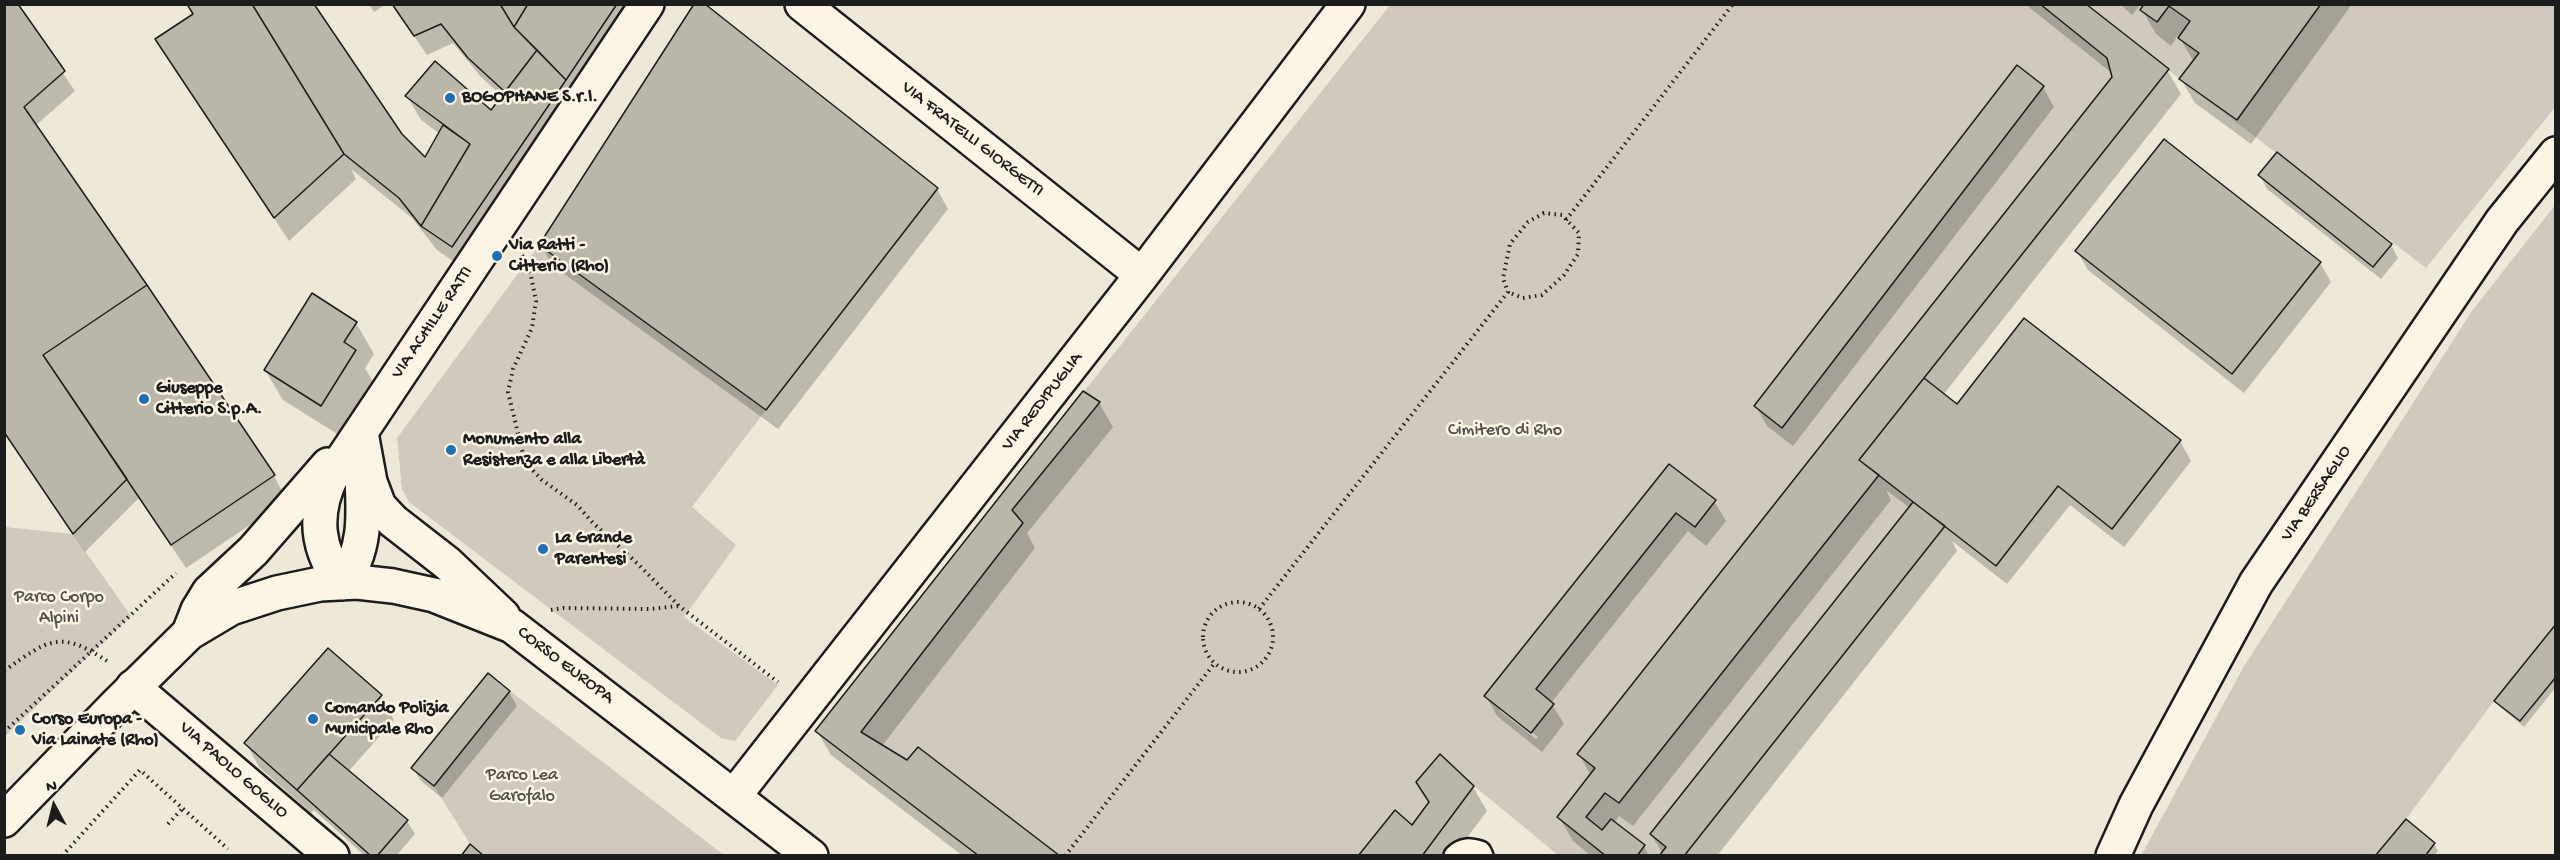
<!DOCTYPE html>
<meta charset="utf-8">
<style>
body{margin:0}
#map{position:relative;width:2560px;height:860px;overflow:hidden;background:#eee8d9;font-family:"Gochi Hand",sans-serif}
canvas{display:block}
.frame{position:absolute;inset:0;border:6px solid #1c1c1c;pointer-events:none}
.north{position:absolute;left:24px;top:776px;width:60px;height:60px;-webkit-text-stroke:4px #fcf5e5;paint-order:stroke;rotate:353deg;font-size:16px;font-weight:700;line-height:24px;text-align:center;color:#1c1c1c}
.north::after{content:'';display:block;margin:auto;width:21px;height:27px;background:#1c1c1c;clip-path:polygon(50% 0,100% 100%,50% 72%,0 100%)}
</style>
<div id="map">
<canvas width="2560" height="860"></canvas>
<div class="frame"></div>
<div class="north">N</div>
</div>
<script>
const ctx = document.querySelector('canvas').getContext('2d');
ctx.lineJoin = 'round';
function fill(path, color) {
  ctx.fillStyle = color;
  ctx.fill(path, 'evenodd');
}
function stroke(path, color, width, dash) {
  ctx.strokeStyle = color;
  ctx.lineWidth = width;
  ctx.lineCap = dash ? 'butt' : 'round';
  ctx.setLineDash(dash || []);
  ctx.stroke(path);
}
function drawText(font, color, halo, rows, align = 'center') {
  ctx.font = font + ' "Gochi Hand",sans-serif';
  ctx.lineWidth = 5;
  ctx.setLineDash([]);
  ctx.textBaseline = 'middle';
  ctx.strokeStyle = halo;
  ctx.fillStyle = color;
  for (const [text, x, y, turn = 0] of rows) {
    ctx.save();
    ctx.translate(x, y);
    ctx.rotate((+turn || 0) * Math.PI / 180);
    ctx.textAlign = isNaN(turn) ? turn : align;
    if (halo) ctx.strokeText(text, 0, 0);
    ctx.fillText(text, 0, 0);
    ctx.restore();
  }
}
fill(new Path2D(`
 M1390 5H2555V107L2426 268 2168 70 1860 459 1945 526 1684 855H1558L1474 786 1422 855H979L815 731Z
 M2555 205V624L2494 701 2406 819 2375 855 2141 856 2243 668 2472 311Z
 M539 245 766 410 692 507 736 545 684 617 778 685 735 741 721 738 409 502 402 489 397 438Z
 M5 527 73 534 131 616 5 736Z
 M510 691 724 855H484L470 844 434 786Z`), '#cfcabd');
fill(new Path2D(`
 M16 4 75 91 35 126 274 476 287 500 186 568 139 498 85 552 4 432Z
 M369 4H386L374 12Z
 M392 4H647L466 270 437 250 412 218 351 169 356 179 289 241 157 40 401 135 425 159 440 134 421 120 407 96 492 112 503 97 481 77 453 43 427 55Z
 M2025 4H2084L2167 70 2181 94 1943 395 1957 406 2180 441 2191 461 2124 547 2070 505 2007 584 1952 541 1957 551 1717 856H1661L1663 854 1651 834 1910 508 1886 490 1891 500 1633 826 1619 816 1614 823 1644 846 1649 856H1591L1573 841 1559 817 1591 776 1579 754 2114 77 2113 74Z
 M2120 4H2352L2251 144 2195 103 2181 79 2194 62 2178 35 2171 46 2156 34 2142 10 2144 7 2140 5 2132 15Z
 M2017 67 2043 87 2054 107 1793 446 1767 426 1756 406Z
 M2260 175 2391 245 2398 258 2381 279 2267 189Z
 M937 189 948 209 778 429 552 265 541 245Z
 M2077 251 2320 263 2331 282 2244 393 2088 270Z
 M356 323 374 354 365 368 373 382 339 435 283 400 265 370Z
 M1099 403 1113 427 1027 533 1035 548 882 746 1058 856H963L831 755 817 731Z
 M1669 466 1714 501 1726 521 1706 546 1688 531 1551 703 1564 724 1542 752 1497 716 1486 696ZM1500 707 1538 737 1536 739 1500 711Z
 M2556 627V687L2524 727 2500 707 2496 701Z
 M488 676 509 692 517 706 442 798 421 781 413 768Z
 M381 696 394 720 348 772 407 821 415 834 396 856H365L314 810 311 813 259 767 246 743Z
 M1473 787 1487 811 1453 856H1360L1412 827Z
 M2406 821 2434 844 2438 851 2434 856H2377Z`), '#0003');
const building = new Path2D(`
 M4 4H18L65 71 24 107 147 285 43 355 127 479 73 534 4 432Z
 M187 4H252L344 154 274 218 155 39 193 14Z
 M252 4H314L402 134 425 157 443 125 470 144 421 226 399 198 344 154Z
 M392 4H500L514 27 537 50 505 92 468 58 441 24 414 36Z
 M500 4H528L514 27Z
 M528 4H617L566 80 514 27Z
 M694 4H705L938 188 766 410 539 245Z
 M2040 4H2086L2169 69 1859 460 1879 475 1619 803 1605 793 1586 817 1602 830 1611 819 1645 845 1637 856H1606L1557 817 1595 768 1577 754 2112 77 2107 58Z
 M2144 4H2321L2237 120 2179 79 2199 53 2178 38 2190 21 2169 6 2157 22 2140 10Z
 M537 50 566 80 452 247 421 226 470 144 405 96 435 61 491 110Z
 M2017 65 2044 86 1782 428 1754 406Z
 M2164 139 2321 262 2232 374 2075 251Z
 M2277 152 2392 244 2373 267 2258 175Z
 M147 285 275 475 171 545 43 355Z
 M312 293 357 322 344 342 356 350 321 406 264 370Z
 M2024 318 2181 440 2112 529 2058 486 1996 566 1859 460 1924 378 1957 404Z
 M1083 391 1100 402 1012 510 1023 523 861 732 907 760 918 747 1060 856H979L815 731Z
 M1669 464 1716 500 1695 527 1676 513 1536 689 1554 704 1531 733 1484 696Z
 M1913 502 1945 526 1684 856H1659L1666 847 1650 834Z
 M2556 624V677L2520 721 2494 701Z
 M328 648 382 695 297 790 244 743Z
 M488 673 510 691 434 786 411 768Z
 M329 754 408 820 377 856H371L297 790Z
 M1440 754 1474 786 1422 856H1358L1395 810 1412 825 1429 802 1416 782Z
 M2406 819 2435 843 2425 856H2375Z
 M470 844 484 856H461Z`);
fill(building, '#bab6aa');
stroke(building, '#1c1c1c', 1.5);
const lane = new Path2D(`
 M1455 856C1463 848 1470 849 1480 852L1482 856`);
const street = new Path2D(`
 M802 4 1142 275
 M133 687 332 856
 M734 796 1142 275 1348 4
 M2113 856 2136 805 2256 583 2502 221 2556 154`);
const secondary = new Path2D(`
 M361 433 370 482 379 506 393 521 447 563 503 616
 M342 583C316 549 313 514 332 475L647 4
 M342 583C366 551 364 516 362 479
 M189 633 198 610 209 592 253 551 328 465
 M4 820 117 704 189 633 231 608 277 593 320 584 357 582 393 586 434 595 512 626 811 856`);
stroke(lane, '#1c1c1c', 26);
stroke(street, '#1c1c1c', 38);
stroke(secondary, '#1c1c1c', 38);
stroke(new Path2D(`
 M1566 220 1733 4
 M522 255 531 276 536 301 532 328 513 369 508 392 525 462 542 480 577 505 593 523 638 564 679 606 778 682
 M1203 637a35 35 0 1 1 70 0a35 35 0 1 1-70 0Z
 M1259 609 1508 292 1503 278 1510 244 1528 222 1544 213 1562 215 1579 233 1578 254 1564 275 1542 295 1523 298 1508 292
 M551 610 563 608 650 609 678 606
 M4 671C49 639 60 629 110 663
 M4 732 176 573
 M168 824 183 808
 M62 856 140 770 228 849
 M1065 856 1214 664`), '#1c1c1c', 4, [1.5, 4.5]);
stroke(lane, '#fcf5e5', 21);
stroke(street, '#fcf5e5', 33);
stroke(secondary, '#fcf5e5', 33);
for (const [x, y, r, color] of [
 [450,98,6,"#1f6fb2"],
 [497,256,6,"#1f6fb2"],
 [144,399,6,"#1f6fb2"],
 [451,450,6,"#1f6fb2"],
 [543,549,6,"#1f6fb2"],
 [313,719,6,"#1f6fb2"],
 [20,730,6,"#1f6fb2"]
]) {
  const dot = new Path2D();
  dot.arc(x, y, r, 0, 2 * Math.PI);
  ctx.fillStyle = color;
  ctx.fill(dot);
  stroke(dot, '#fcf5e5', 2);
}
drawText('bold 18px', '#1c1c1c', '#fcf5e5', [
 ["BOGOPHANE S.r.l.",462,98],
 ["Via Ratti -",509,246],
 ["Citterio (Rho)",509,267],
 ["Giuseppe",156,389],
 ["Citterio S.p.A.",156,410],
 ["Monumento alla",463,440],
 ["Resistenza e alla Libertà",463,461],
 ["La Grande",555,539],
 ["Parentesi",555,560],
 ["Comando Polizia",325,709],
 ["Municipale Rho",325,730],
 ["Corso Europa -",32,720],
 ["Via Lainate (Rho)",32,741]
], 'left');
drawText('18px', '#1c1c1c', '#fcf5e5', [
 ["VIA FRATELLI GIORGETTI",972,140,38],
 ["VIA ACHILLE RATTI",433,323,-56],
 ["VIA REDIPUGLIA",1043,402,-52],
 ["VIA BERSAGLIO",2317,494,-56],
 ["CORSO EUROPA",565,666,37],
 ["VIA PAOLO GOGLIO",233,771,41]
]);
drawText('18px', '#52504c', '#fcf5e5', [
 ["Cimitero di Rho",1505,431],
 ["Parco Corpo",59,598],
 ["Alpini",59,619],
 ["Parco Lea",522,776],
 ["Garofalo",522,797]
]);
</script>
